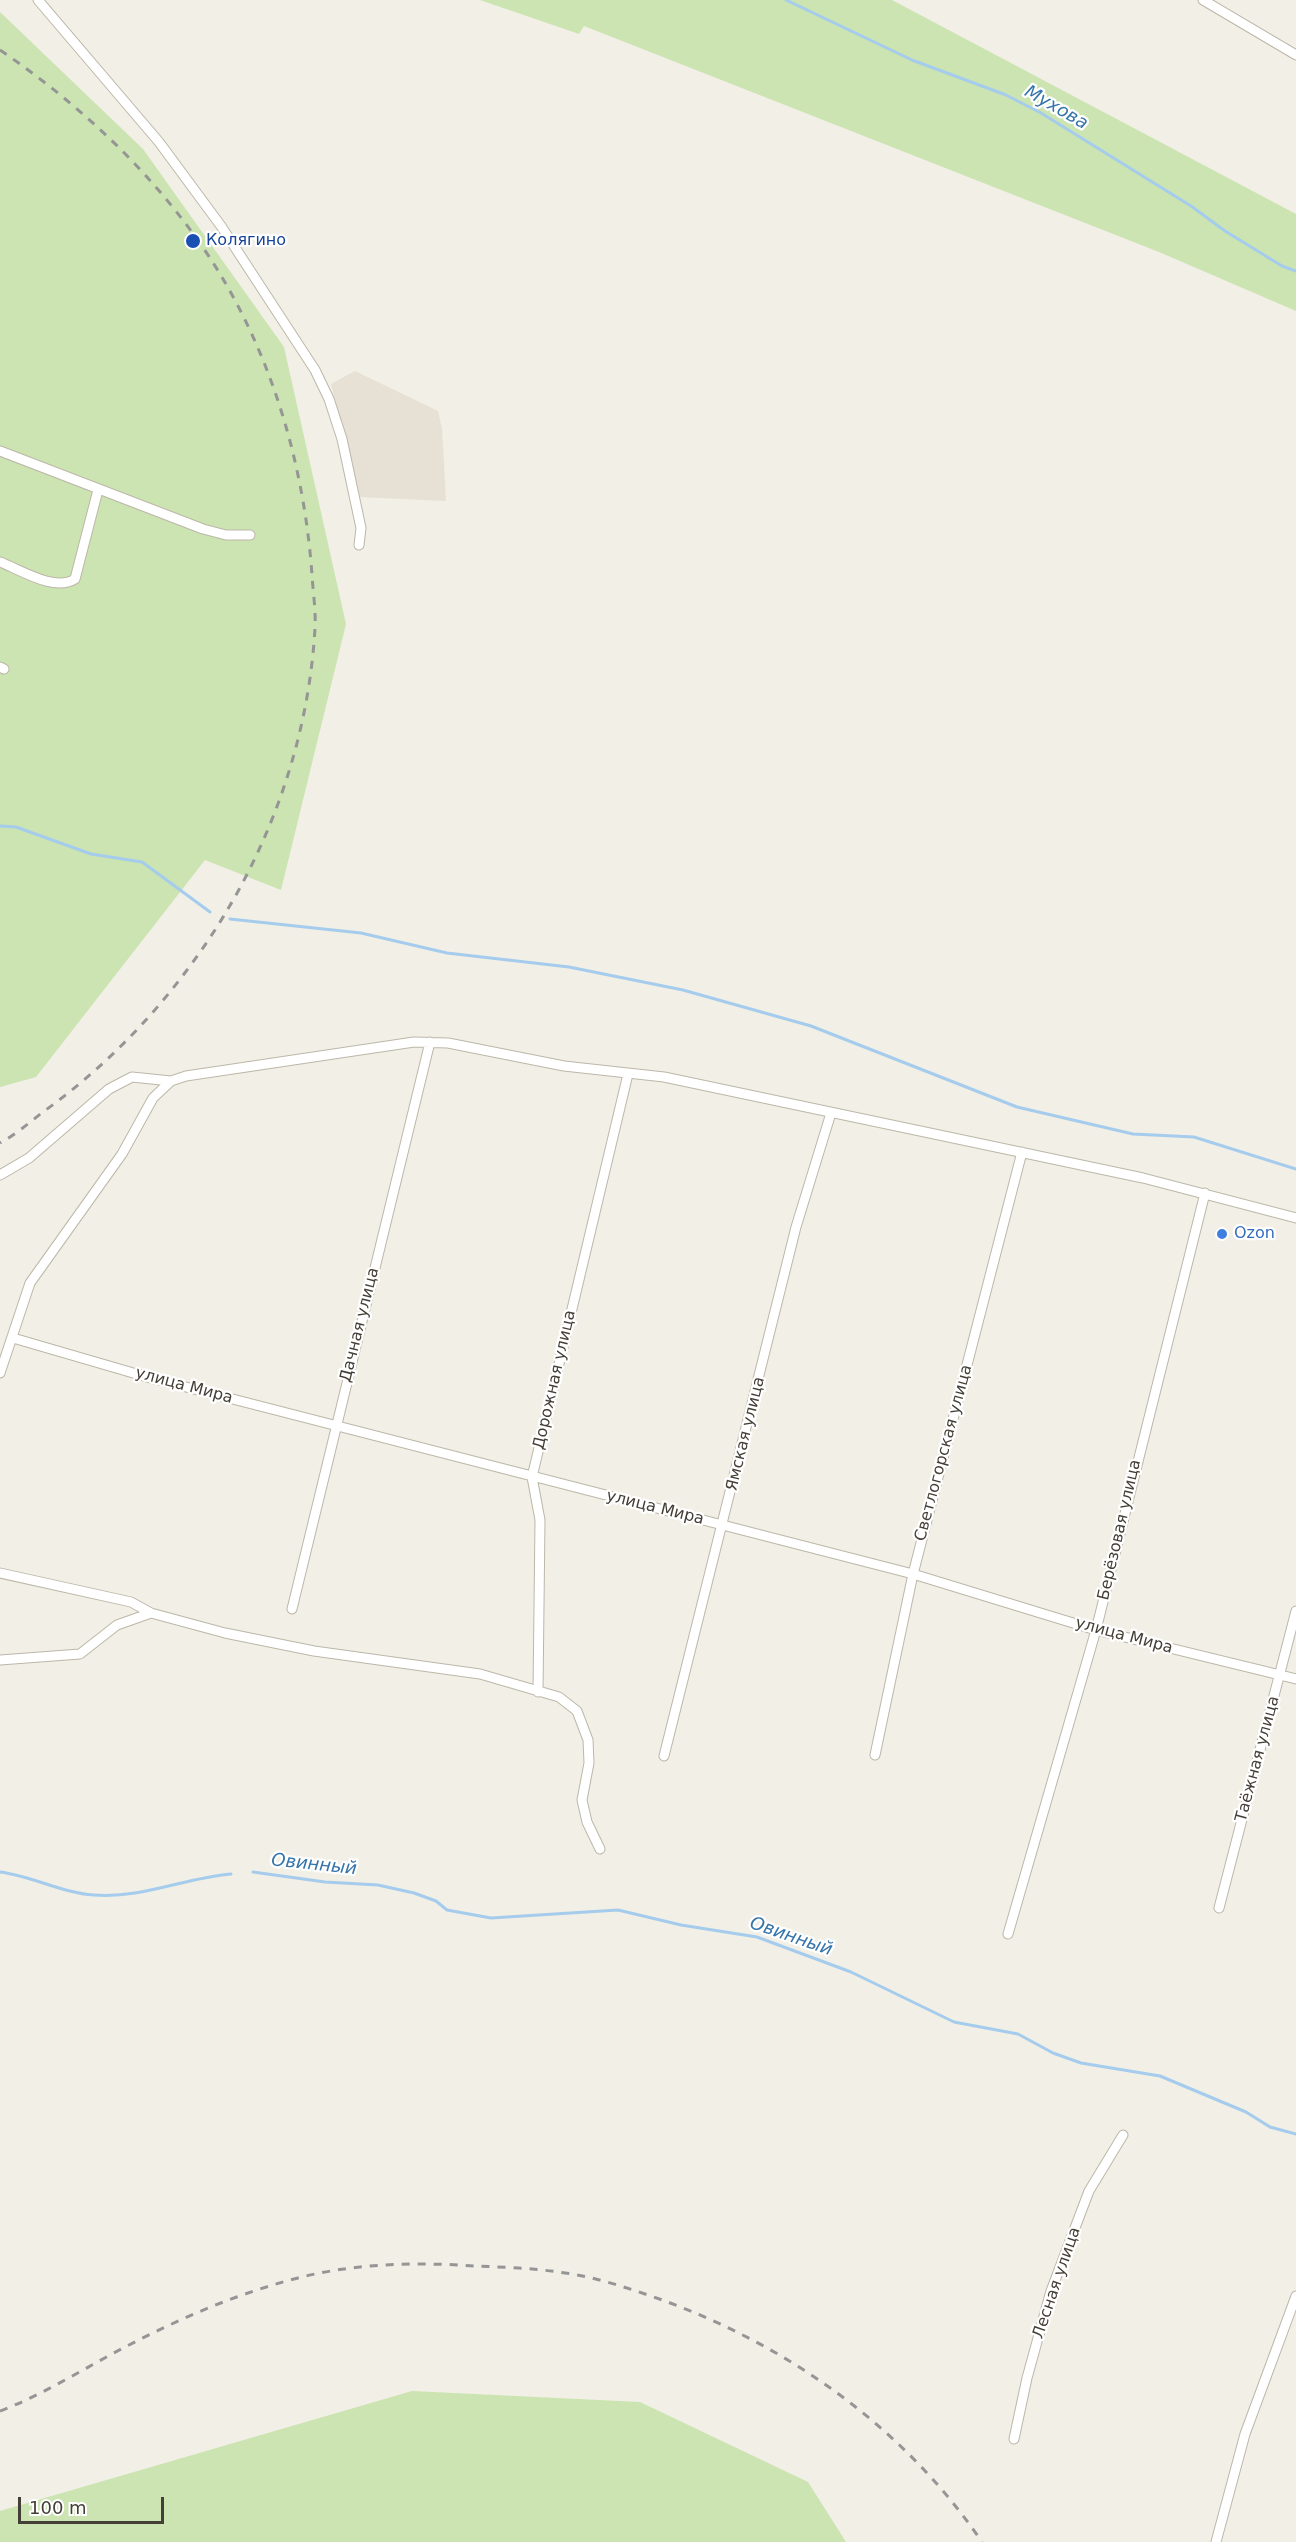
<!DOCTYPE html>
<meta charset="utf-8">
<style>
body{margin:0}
#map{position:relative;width:1296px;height:2542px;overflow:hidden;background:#f2efe6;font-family:"DejaVu Sans",sans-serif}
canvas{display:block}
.scale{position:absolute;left:18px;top:2497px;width:146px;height:27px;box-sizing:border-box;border:3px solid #443f36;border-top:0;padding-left:8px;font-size:18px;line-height:21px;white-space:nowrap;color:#443f36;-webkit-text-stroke:4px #fff;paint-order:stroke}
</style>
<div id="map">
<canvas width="1296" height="2542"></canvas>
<div class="scale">100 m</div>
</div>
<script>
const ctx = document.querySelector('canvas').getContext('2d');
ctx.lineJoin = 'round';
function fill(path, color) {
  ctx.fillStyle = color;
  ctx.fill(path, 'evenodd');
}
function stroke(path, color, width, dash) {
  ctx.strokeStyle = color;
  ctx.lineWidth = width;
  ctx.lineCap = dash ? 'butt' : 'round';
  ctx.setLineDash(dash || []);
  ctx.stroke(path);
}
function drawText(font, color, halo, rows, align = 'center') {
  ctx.font = font + ' "DejaVu Sans",sans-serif';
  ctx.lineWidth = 4.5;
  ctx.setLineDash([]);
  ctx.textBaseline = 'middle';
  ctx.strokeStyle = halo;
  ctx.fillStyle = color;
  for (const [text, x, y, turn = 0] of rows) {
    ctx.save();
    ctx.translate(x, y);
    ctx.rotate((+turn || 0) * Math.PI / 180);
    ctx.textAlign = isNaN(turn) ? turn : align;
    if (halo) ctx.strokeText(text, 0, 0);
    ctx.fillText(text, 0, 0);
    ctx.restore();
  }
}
fill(new Path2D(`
 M355 371 438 411 442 429 446 501 360 497 331 384Z`), '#e6e1d4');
fill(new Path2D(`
 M480 0H892L1296 214V311L1159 252 584 26 579 34Z
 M0 12 143 149 284 347 346 624 281 890 205 860 36 1077 0 1087Z
 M412 2391 640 2402 808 2482 846 2542H0V2511Z`), '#cbe4b1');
stroke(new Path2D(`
 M786 0 912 60 1006 95 1041 113 1191 206 1225 231 1282 266 1296 271
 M0 826 16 827 91 854 142 862 210 912
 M230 919 361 933 447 953 569 967 683 990 811 1026 1017 1107 1133 1134 1194 1137 1296 1169
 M0 1872C32 1876 62 1893 94 1895 141 1899 184 1878 231 1874
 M253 1872 325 1882 378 1885 414 1893 436 1901 447 1910 491 1918 618 1910 681 1925 757 1937 851 1972 954 2022 1018 2034 1053 2053 1081 2063 1160 2076 1246 2112 1270 2127 1296 2134`), '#a5ccec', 3);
const street = new Path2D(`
 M38 0 159 142 221 226 315 370 329 399 342 439 361 528 359 545
 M1203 0 1296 55
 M0 451 203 529 226 535H250
 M0 562C21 570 54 592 75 579L98 490
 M0 667 4 669
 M0 1175 29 1158 109 1089 132 1077 171 1081
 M13 1338 147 1377 913 1574 1096 1630 1296 1679
 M0 1373 30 1283 122 1154 153 1098 171 1081 186 1076 414 1042 448 1043 564 1066 664 1077 1143 1178 1296 1218
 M0 1573 131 1602 151 1613 225 1633 314 1651 480 1674 559 1697 577 1711 588 1740 589 1763 582 1800 587 1822 600 1849
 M292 1609 430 1042
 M0 1660 80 1654 117 1625 151 1613
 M538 1692 540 1520 532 1477 628 1074
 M875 1755 913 1574 1022 1152
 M664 1756 796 1227 831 1113
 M1219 1908 1296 1611
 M1008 1934 1096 1630 1205 1193
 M1014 2439 1027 2378 1051 2291 1089 2191 1123 2135
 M1216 2542 1245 2434 1296 2296`);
stroke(street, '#bdb7a9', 11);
stroke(street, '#fff', 9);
stroke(new Path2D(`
 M0 50C82 106 155 175 210 258 271 352 304 463 312 575 313 592 316 611 315 628 308 753 260 875 184 974 143 1028 97 1073 43 1112 29 1123 15 1135 0 1143
 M0 2411C45 2394 86 2367 129 2345 183 2317 239 2293 298 2278 356 2263 416 2262 475 2266 502 2267 531 2268 558 2272 594 2276 631 2289 665 2301 792 2348 905 2429 982 2542`), '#959595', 3, [8, 8]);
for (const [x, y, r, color] of [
 [193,241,8,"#1a4fb4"],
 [1222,1234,6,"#3f7fe0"]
]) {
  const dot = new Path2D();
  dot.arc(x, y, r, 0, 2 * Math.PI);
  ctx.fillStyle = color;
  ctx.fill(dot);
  stroke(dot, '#fff', 2);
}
drawText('16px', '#164399', '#fff', [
 ["Колягино",206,241]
], 'left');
drawText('16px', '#366cbe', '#fff', [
 ["Ozon",1234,1234]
], 'left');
drawText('16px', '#443f36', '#fff', [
 ["Дачная улица",360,1325,-76],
 ["Дорожная улица",555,1380,-77],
 ["улица Мира",184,1386,15],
 ["Ямская улица",746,1434,-76],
 ["Светлогорская улица",944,1453,-75],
 ["улица Мира",655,1508,14],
 ["Берёзовая улица",1120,1530,-77],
 ["улица Мира",1124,1636,15],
 ["Таёжная улица",1258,1759,-75],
 ["Лесная улица",1057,2283,-71]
]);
drawText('italic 18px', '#3574aa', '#fff', [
 ["Мухова",1056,108,30],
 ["Овинный",314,1865,6],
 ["Овинный",791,1937,19]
]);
</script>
